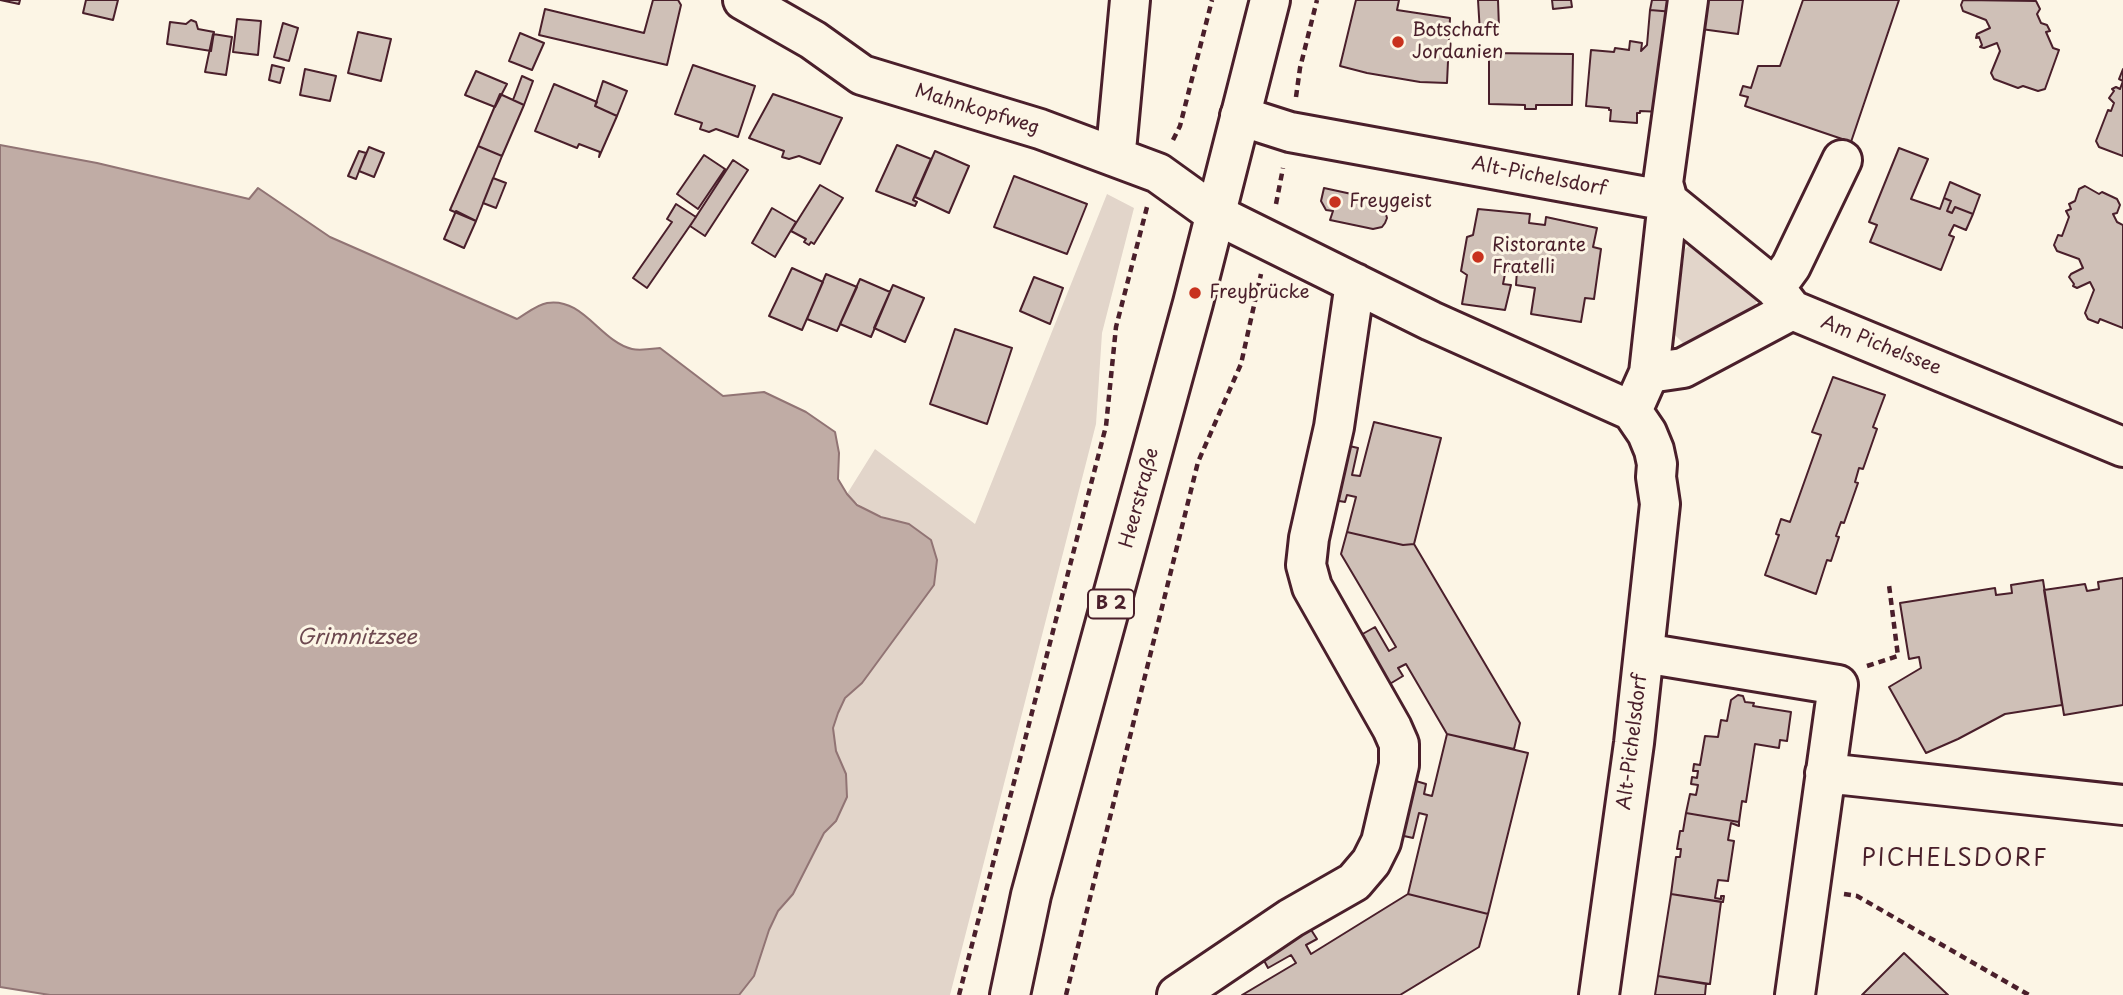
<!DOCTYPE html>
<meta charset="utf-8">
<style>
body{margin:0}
canvas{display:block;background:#fcf5e5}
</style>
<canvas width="2123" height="995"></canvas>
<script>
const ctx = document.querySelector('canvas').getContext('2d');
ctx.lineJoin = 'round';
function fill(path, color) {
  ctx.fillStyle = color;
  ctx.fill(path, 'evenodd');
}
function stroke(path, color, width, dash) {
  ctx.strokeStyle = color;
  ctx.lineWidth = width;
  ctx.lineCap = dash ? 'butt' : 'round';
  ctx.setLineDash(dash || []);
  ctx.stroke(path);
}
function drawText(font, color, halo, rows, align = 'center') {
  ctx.font = font + ' "Playpen Sans",sans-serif';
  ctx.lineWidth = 6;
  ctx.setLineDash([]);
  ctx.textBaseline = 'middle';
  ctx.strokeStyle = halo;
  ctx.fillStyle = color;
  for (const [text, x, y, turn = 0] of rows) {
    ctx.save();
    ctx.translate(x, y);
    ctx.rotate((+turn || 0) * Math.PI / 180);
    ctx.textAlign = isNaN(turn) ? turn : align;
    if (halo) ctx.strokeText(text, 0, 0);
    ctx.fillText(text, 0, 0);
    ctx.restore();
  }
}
fill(new Path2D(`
 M1107 194 1134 208 1102 333 1096 424 950 995H739L754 976 769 930 778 911 793 894 824 833 836 821 846 774 836 751 833 728 838 713 845 698 862 683 934 585 909 524C886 518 864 512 847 494L875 449 975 524Z
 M1693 242 1760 291 1753 311 1695 342 1683 343 1674 334 1685 249Z`), '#e2d5ca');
const water = new Path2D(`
 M0 145 97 163 249 199 258 188 330 237 517 319C526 314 536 305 547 303 583 297 600 341 632 349 640 351 651 349 660 348L723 396 764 392 806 412 835 432 839 453 838 479 847 494 857 505 881 517 909 524 931 540 937 560 934 585 862 683 845 698 838 713 833 728 836 751 846 774 847 797 836 821 824 833 793 894 778 911 769 930 754 976 739 995H50L0 987Z`);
fill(water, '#c0aca5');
stroke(water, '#917474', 2);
const building = new Path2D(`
 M0 0H20L19 4Z
 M86 0H118L113 20 83 13Z
 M653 0H678L681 5 667 65 539 35 545 9 644 33Z
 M1356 0H1399L1397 10 1450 18 1447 83 1420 82 1367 73 1340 66Z
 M1478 0H1498L1499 28 1480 33Z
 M1552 0H1571L1572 7 1553 9Z
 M1652 0H1676L1674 12 1650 10Z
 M1704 0H1743L1738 34 1701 29Z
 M1803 0H1899L1851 142 1745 106 1748 97 1740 95 1743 86 1751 88 1758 66H1780Z
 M1963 0 2036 1 2040 9 2037 14 2041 23 2047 25 2050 31 2046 32 2053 48 2059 50 2045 89 2038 91 2023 86 2018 88 1994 79 1991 73 2000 51 1997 43 1984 48 1980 47 1982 45 1979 37 1976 38 1977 34 1990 28 1986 20 1963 11 1961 5Z
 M1650 10 1674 12 1662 112 1640 111V113H1637V123L1610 121 1611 110H1609V108L1586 106 1591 50 1614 52 1615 48 1629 50 1630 41 1642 43 1641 51 1647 45Z
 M237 19 261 21 258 55 233 52Z
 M191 20 196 22 198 29 214 32 211 51 167 44 170 22 186 24Z
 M283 23 298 28 289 61 274 57Z
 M358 32 391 39 381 81 348 73Z
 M520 33 544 43 532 70 509 61Z
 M213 34 232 37 226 75 205 72Z
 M1489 53 1573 54 1572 105H1536V109H1525V105L1489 104Z
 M272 65 284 68 280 83 269 80Z
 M693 65 755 86 738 137 716 129 709 132 700 129 702 123 675 114Z
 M305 69 336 76 330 101 300 95Z
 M2123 69V156L2099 147 2096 141 2108 110 2111 111 2114 103 2109 98 2114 91 2112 89 2116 87 2120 89 2123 81 2119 79Z
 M476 71 507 84 495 107 465 95Z
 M522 76 533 81 524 105 513 100Z
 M603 81 627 91 617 116 595 106Z
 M554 84 597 102 595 106 617 116 599 157 600 152 579 144 577 148 535 131Z
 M500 94 524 105 502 156 478 146Z
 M773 94 842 118 820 164 799 156 789 159 782 157 784 151 749 138Z
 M897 145 931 159 913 200 917 202 915 206 876 191Z
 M478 146 502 156 476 221 450 210Z
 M369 147 384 153 374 177 359 171Z
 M1899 148 1928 159 1911 199 1940 209 1944 198 1951 201 1947 211 1952 213 1955 207 1973 214 1966 230 1954 225 1949 235 1954 237 1941 270 1870 242 1877 225 1869 222Z
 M359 151 366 153 356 179 348 176Z
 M935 151 969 166 949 213 915 197Z
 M704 155 725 169 698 209 677 194Z
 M733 160 748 170 705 236 690 226Z
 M1014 176 1087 204 1067 254 994 227Z
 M493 178 506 183 496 208 483 203Z
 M1950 182 1980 195 1973 214 1955 207 1952 213 1947 211 1951 201 1944 198Z
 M820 185 843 198 814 244 811 242 809 245 804 242 806 239 791 231Z
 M2085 186 2099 194 2102 192 2117 199 2120 205 2117 213 2113 214 2117 222 2123 225V328L2100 319 2098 323 2088 319 2085 313 2094 290 2090 282 2077 288 2073 286 2074 284 2069 277 2071 274 2083 268 2079 259 2057 251 2054 245 2058 235 2062 236 2069 217 2066 211 2071 209 2069 204 2075 201 2079 189Z
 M1324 188 1370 198 1369 203 1384 208 1387 218 1385 223 1382 227 1373 229 1330 220 1333 211 1326 210 1321 201Z
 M676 204 696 217 647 288 633 278 672 222 667 219Z
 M772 208 796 222 775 257 752 243Z
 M1478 209 1530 214 1529 223 1545 225 1546 217 1597 228 1593 247 1601 249 1594 299 1585 298 1581 322 1531 314 1535 288 1516 285 1517 270 1510 269 1505 274 1503 284 1511 285 1505 310 1462 304 1467 275 1461 271 1467 237 1473 235Z
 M456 211 476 221 464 248 444 239Z
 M792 268 823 282 802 330 769 316Z
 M826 274 857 287 837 331 807 319Z
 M1034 277 1063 288 1050 324 1020 311Z
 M860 279 890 292 871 337 840 324Z
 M893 285 924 298 905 342 874 328Z
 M955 329 1012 348 987 424 930 404Z
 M1833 377 1885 395 1873 427 1877 429 1863 469 1859 468 1855 482 1858 483 1844 523 1841 522 1836 536 1839 537 1831 561 1827 560 1816 594 1765 575 1779 535 1776 534 1781 519 1790 522 1821 435 1812 432Z
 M1374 422 1441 438 1414 544 1403 545 1347 532 1356 497 1347 495 1345 502 1328 499 1341 444 1358 448 1352 475 1360 476Z
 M1347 532 1403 545 1414 544 1520 723 1514 749 1447 734 1406 664 1398 668 1403 676 1388 685 1377 662 1375 663 1359 636 1375 627 1389 651 1396 647 1341 554Z
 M2123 578V705L2064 715 2044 590 2085 584 2087 591 2099 589 2098 582Z
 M2043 580 2062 705 2005 714 1958 739 1926 753 1889 687 1921 668 1919 657 1909 659 1900 603 1995 588 1996 595 2012 593 2011 585Z
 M1738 695 1743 696 1745 702 1754 703 1753 706 1791 712 1787 741 1780 740 1779 748 1755 744 1746 802 1742 801 1739 822 1686 813 1690 794 1696 795 1698 785 1691 784 1692 777 1697 778 1698 771H1693L1694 764 1700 765 1705 736 1718 737 1721 720 1727 721 1731 700Z
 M1447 734 1528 753 1488 914 1408 894 1427 815 1419 813 1413 838 1395 834 1409 779 1426 784 1424 794 1432 796Z
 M1686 813 1739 822V826L1731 823 1728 840 1734 841 1728 881 1718 880 1715 898 1721 899V896H1724L1723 902 1671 894 1676 857H1680L1681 849H1677L1680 831H1683Z
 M1408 894 1488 914 1479 947 1400 995H1242L1296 963 1291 955 1268 968 1260 953 1308 925 1317 939 1306 945 1311 954Z
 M1671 894 1721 902 1710 984 1658 976Z
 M1904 953 1948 995H1862Z
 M1658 976 1706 984 1705 995H1655Z`);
fill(building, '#cfc0b7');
stroke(building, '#4a1f2b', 2);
const minor = new Path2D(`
 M743 0 813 40 862 75 1040 129 1158 173 1215 214 1431 321 1632 411 1647 433 1654 450 1657 464 1656 477 1660 504 1634 743 1599 995
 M1240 116 1290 132 1668 201 1775 288 1792 310 2123 447
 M1114 156 1117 140 1130 0
 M1775 288 1791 266 1842 160
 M1649 373 1683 368 1792 310
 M1632 411 1649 373 1668 201 1663 183 1688 0
 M1644 653 1838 685 1795 995
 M1825 773 2123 805
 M1177 995 1291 918 1354 882 1371 862 1381 842 1399 765V744L1392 728 1312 587 1306 565 1309 538 1334 427 1355 283`);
const major = new Path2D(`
 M1010 995 1031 895 1193 303 1270 0`);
stroke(minor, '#4a1f2b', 44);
stroke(major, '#4a1f2b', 44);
stroke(new Path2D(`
 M1296 97 1300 68 1317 0
 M1173 140 1180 126 1212 0
 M1276 204 1283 168
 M1867 666 1898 656 1889 585
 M1844 894 1857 896 2029 995
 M959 995 1106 426 1116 327 1147 207
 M1066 995 1198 462 1241 364 1261 274`), '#4a1f2b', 4.5, [7, 5]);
stroke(minor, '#fcf5e5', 38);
stroke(major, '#fcf5e5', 38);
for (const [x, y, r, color] of [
 [1398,42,7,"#c8321e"],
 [1335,202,7,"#c8321e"],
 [1478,257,7,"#c8321e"],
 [1195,293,7,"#c8321e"]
]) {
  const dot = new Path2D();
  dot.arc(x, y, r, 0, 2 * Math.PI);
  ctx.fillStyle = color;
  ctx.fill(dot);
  stroke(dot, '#fcf5e5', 2.5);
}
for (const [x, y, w] of [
 [1111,604,46]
]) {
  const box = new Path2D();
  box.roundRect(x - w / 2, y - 14.5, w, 29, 5);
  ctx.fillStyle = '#fcf5e5';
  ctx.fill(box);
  stroke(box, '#4a1f2b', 2);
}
drawText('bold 18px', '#4a1f2b', null, [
 ["B 2",1111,604]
]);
drawText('19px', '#4a1f2b', '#fcf5e5', [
 ["Botschaft",1412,31],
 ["Jordanien",1412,53],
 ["Freygeist",1349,202],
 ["Ristorante",1492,246],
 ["Fratelli",1492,268],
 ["Freybrücke",1209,293]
], 'left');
drawText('19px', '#4a1f2b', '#fcf5e5', [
 ["Mahnkopfweg",977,110,17],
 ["Alt-Pichelsdorf",1539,177,11],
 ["Am Pichelssee",1881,346,22],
 ["Heerstraße",1140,498,-75],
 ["Alt-Pichelsdorf",1633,742,-83]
]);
drawText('italic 21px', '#6d4950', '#fcf5e5', [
 ["Grimnitzsee",357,638]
]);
ctx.letterSpacing = '2px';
drawText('23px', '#4a1f2b', '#fcf5e5', [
 ["PICHELSDORF",1955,860]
]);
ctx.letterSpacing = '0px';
</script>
